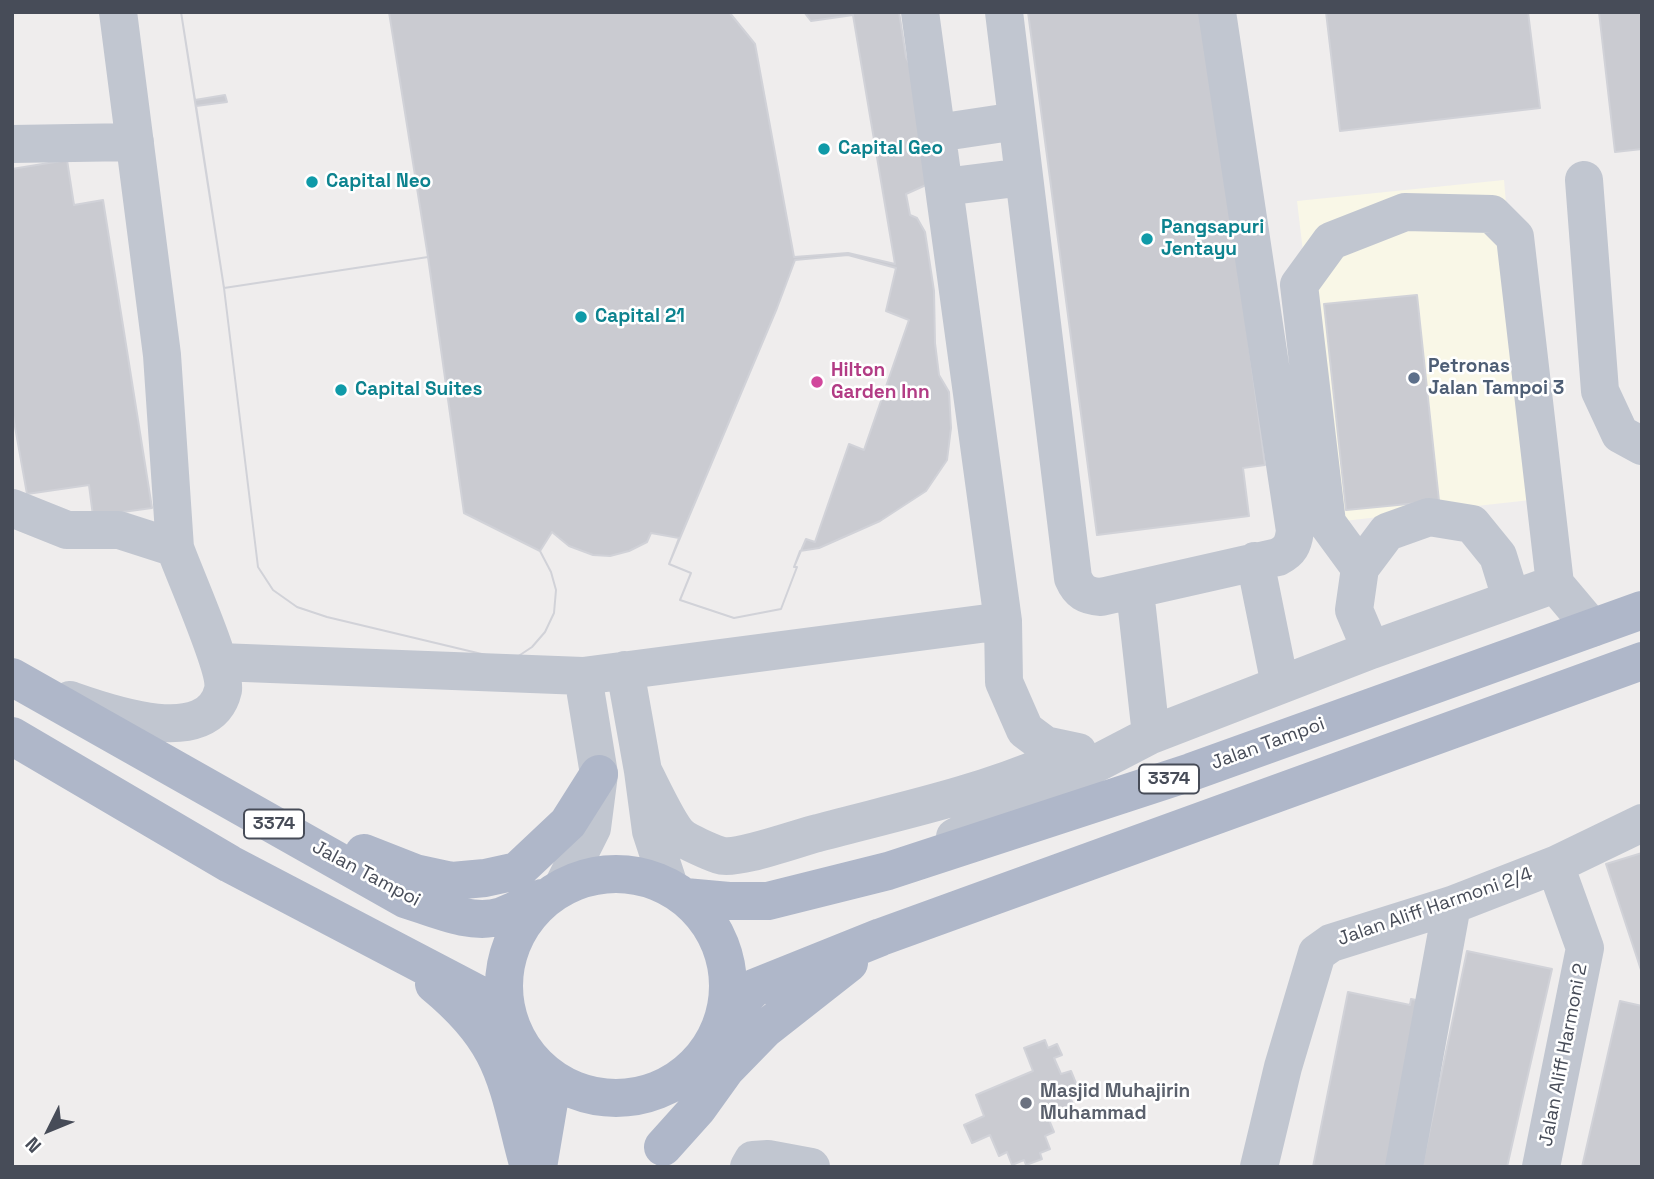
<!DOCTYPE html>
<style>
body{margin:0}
#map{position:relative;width:1654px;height:1179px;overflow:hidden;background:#efeded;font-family:"Space Grotesk",sans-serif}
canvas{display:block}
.frame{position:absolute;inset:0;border:14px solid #474c58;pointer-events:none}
.north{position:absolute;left:14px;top:1095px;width:70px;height:70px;-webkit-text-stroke:5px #fff;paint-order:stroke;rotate:227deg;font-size:19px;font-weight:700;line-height:28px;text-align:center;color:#474c58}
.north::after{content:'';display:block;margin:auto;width:24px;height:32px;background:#474c58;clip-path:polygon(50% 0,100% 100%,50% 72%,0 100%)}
</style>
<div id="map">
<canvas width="1654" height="1179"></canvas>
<div class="frame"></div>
<div class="north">N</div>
</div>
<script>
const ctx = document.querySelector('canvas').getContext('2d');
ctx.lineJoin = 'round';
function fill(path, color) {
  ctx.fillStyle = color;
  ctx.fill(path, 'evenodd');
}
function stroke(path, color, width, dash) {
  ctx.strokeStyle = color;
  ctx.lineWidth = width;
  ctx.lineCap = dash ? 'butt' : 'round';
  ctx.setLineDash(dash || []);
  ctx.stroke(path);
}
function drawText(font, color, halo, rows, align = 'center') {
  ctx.font = font + ' "Space Grotesk",sans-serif';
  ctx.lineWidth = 5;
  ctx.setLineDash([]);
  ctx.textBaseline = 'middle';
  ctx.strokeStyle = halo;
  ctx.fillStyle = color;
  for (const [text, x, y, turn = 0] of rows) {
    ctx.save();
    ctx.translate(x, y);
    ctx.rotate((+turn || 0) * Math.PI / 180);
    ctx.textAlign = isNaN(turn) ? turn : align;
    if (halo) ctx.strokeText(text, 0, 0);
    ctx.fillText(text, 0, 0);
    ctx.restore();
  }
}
fill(new Path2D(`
 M1504 180 1513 285 1539 499 1335 522 1297 201Z`), '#f9f7e7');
const building = new Path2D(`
 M181 12H389L428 257 224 288 196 106 227 102 225 95 195 100Z
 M181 12H899L906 57 916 79 926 185 906 194 910 215 917 218 925 232 934 291 935 343 939 375 949 392 951 428 947 460 926 491 880 521 819 548 800 551 794 567H797L781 609 734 618 680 600 691 573 669 564 679 538 651 533 647 542 629 551 610 556 593 555 569 546 552 532 540 551 551 572 556 590 554 613 545 632 532 647 511 661 327 617 297 607 273 590 258 567 224 288Z
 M729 12H804L811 21 853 15 895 264 848 253 794 257 755 44Z
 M1028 12H1205L1265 465 1243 468 1249 516 1097 535Z
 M1326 12H1528L1540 108 1340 131Z
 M1599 12H1642V149L1615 152Z
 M67 160 74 205 103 200 152 508 93 516 89 485 27 494 12 410V169Z
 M848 255 896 268 886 311 909 320 864 450 849 444 815 542 806 539 794 567H797L781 609 734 618 680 600 691 573 669 564 777 308 795 260Z
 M428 257 464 513 540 551 551 572 556 590 554 613 545 632 532 647 511 661 327 617 297 607 273 590 258 567 224 288Z
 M1417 295 1439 501 1346 510 1324 304Z
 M1642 853V973L1606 864Z
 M1467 951 1552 969 1507 1167H1422Z
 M1348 992 1410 1005 1411 999 1427 1002 1395 1167H1313Z
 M1620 1001 1642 1006V1167H1582Z
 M1045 1040 1048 1048 1057 1044 1062 1055 1054 1058 1061 1074 1071 1071 1080 1093 1070 1097 1075 1109 1049 1120 1054 1132 1045 1136 1050 1149 1040 1153 1042 1159 1026 1165 1024 1160 1012 1165 1007 1152 999 1156 990 1135 972 1143 964 1125 984 1116 976 1095 1033 1071 1024 1048Z`);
fill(building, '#cacbd1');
stroke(building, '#d1d2d8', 2);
stroke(new Path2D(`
 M118 12 162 355 175 548
 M920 12 1003 621 1004 682 1025 730 1045 745 1078 752
 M1004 12 1073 578C1079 592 1086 596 1101 597L1278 557C1290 551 1293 545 1295 531L1217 12
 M937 133 1017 121
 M12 144 135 142
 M1584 180 1600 391 1620 434 1642 446
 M944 187 1024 177
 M12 508 67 530H119L175 548C184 574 227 669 223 690 209 750 107 713 70 700
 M1255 561 1280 685
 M1360 568 1327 523 1299 285 1331 241 1405 212 1492 214 1515 237 1555 584 1592 628
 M1135 591 1151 735
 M1371 650 1354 610 1360 568 1387 532 1429 517 1472 524 1498 556 1511 598
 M219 662 583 676 1003 621
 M625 670 643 771 651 831 669 886
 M643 771C651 786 669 826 680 836 687 842 710 852 719 855 736 861 797 838 818 833 896 812 974 796 1049 764
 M955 837 1151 735 1371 650 1555 584
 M563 886 592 828 599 774 583 676
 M749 1167 753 1160 768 1159 811 1167
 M1259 1167 1283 1067 1317 953 1331 943 1452 905 1555 865 1642 823
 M1404 1167 1452 905
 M1541 1167 1585 948 1555 865`), '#c1c6d0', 38);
stroke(new Path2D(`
 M12 677 405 899C434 908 471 926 502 916 515 911 529 904 542 898
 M12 736 230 864 505 1008
 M364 853 415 873 452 881 485 878 517 871 568 823 599 774
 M504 986a112 112 0 1 1 224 0a112 112 0 1 1-224 0Z
 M685 897 729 901H768L888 871 1191 772 1642 610
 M434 984C457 1003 480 1026 494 1053 512 1087 518 1130 529 1167
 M724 1018 754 988 881 937 1642 661
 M663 1147 698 1108 726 1069 765 1029 849 963
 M538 1167 550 1096 538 1067`), '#afb7c9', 38);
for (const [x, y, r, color] of [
 [824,149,7,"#0f9aa8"],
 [312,182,7,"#0f9aa8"],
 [1147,239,7,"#0f9aa8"],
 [581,317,7,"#0f9aa8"],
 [1414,378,7,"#5c6f8a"],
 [817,382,7,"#d1479c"],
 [341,390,7,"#0f9aa8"],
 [1026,1103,7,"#6b7280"]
]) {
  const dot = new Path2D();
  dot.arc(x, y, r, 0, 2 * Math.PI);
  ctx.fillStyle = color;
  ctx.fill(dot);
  stroke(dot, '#fff', 2.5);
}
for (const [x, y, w] of [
 [1169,779,60],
 [274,824,60]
]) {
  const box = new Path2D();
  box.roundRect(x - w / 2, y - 14.5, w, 29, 5);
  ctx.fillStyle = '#fff';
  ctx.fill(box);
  stroke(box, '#474c58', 2);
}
drawText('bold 18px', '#474c58', null, [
 ["3374",1169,779],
 ["3374",274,824]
]);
drawText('bold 19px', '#0d838f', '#fff', [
 ["Capital Geo",838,149],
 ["Capital Neo",326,182],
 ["Pangsapuri",1161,228],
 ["Jentayu",1161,250],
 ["Capital 21",595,317],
 ["Capital Suites",355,390]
], 'left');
drawText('bold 19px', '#4e5e75', '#fff', [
 ["Petronas",1428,367],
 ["Jalan Tampoi 3",1428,389]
], 'left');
drawText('bold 19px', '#b23c85', '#fff', [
 ["Hilton",831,371],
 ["Garden Inn",831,393]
], 'left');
drawText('19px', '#474c58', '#fff', [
 ["Jalan Tampoi",1268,744,-20],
 ["Jalan Tampoi",366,874,28],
 ["Jalan Aliff Harmoni 2/4",1435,907,-19],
 ["Jalan Aliff Harmoni 2",1564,1055,-79]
]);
drawText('bold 19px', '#5b616d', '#fff', [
 ["Masjid Muhajirin",1040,1092],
 ["Muhammad",1040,1114]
], 'left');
</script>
